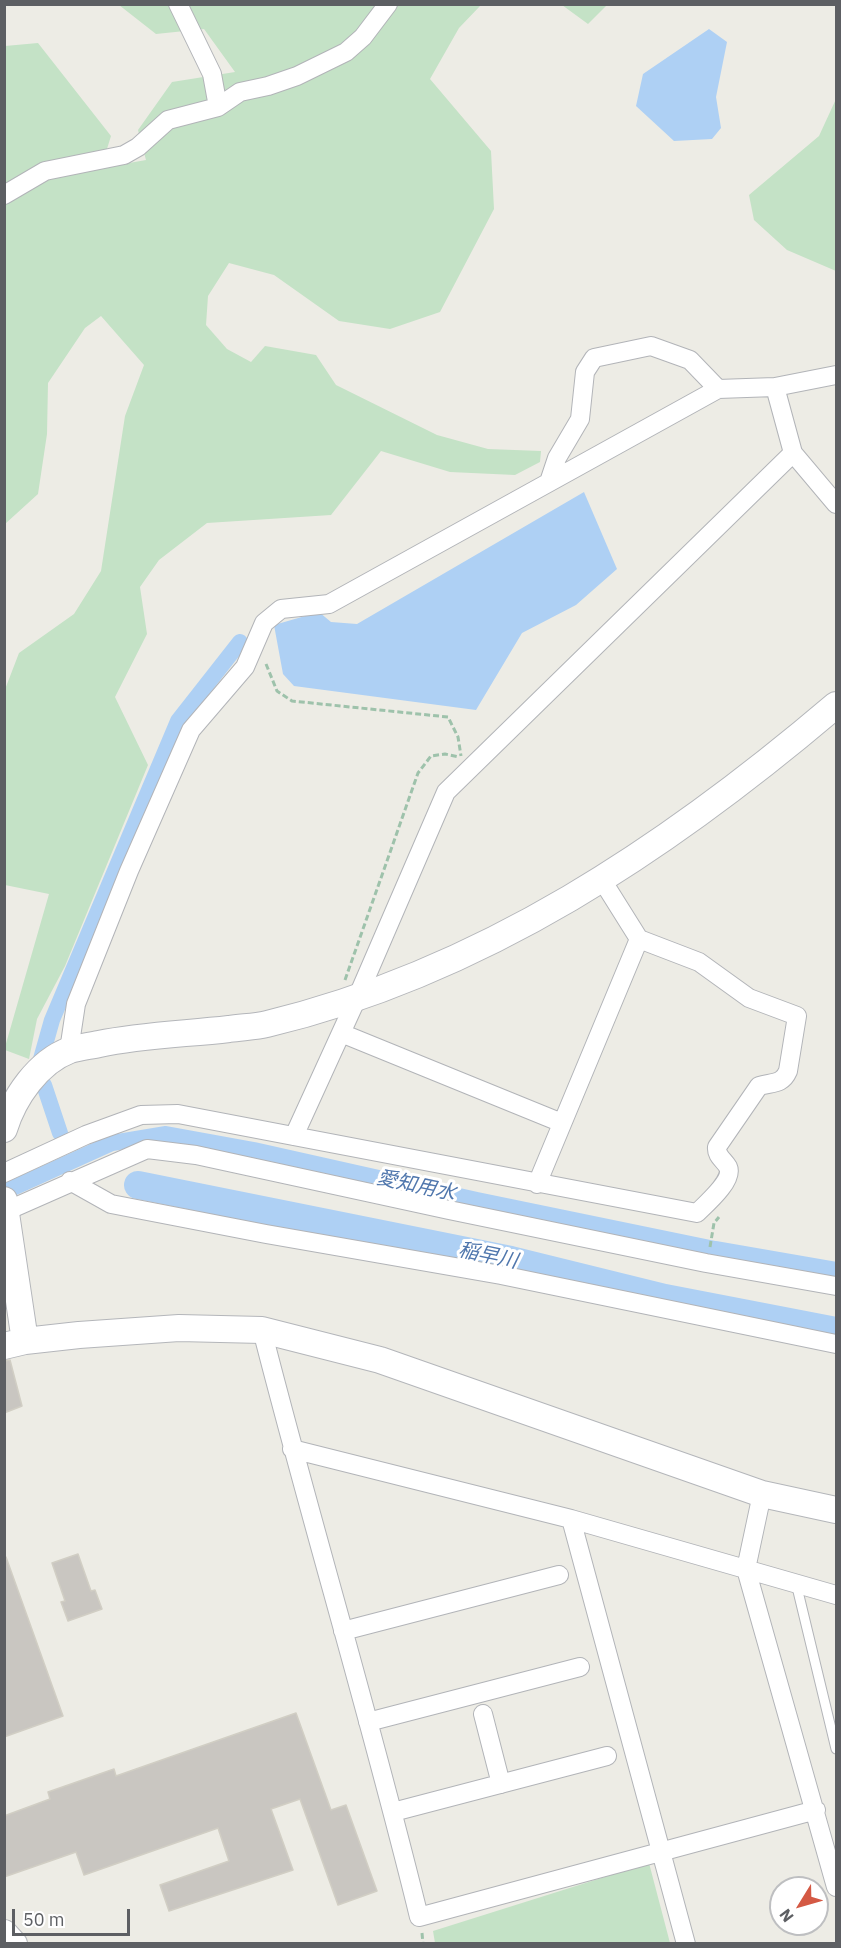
<!DOCTYPE html>
<meta charset="utf-8">
<style>
body{margin:0}
#map{position:relative;width:841px;height:1948px;overflow:hidden;background:#edece5;font-family:"IBM Plex Sans",sans-serif}
canvas{display:block}
.frame{position:absolute;inset:0;border:6px solid #5d5f63;pointer-events:none}
.north{position:absolute;left:769px;top:1876px;width:60px;height:60px;box-sizing:border-box;background:#fff;border:2px solid #bebfc1;border-radius:50%;rotate:233deg;font-size:16px;font-weight:700;line-height:24px;text-align:center;color:#5d5f63}
.north::after{content:'';display:block;margin:auto;width:21px;height:27px;background:#d45944;clip-path:polygon(50% 0,100% 100%,50% 72%,0 100%)}
.scale{position:absolute;left:12px;top:1909px;width:118px;height:27px;box-sizing:border-box;border:3px solid #5d5f63;border-top:0;padding-left:8px;font-size:18px;line-height:21px;white-space:nowrap;color:#5d5f63;-webkit-text-stroke:4px #fff;paint-order:stroke}
</style>
<div id="map">
<canvas width="841" height="1948"></canvas>
<div class="frame"></div>
<div class="north">N</div>
<div class="scale">50 m</div>
</div>
<script>
const ctx = document.querySelector('canvas').getContext('2d');
ctx.lineJoin = 'round';
function fill(path, color) {
  ctx.fillStyle = color;
  ctx.fill(path, 'evenodd');
}
function stroke(path, color, width, dash) {
  ctx.strokeStyle = color;
  ctx.lineWidth = width;
  ctx.lineCap = dash ? 'butt' : 'round';
  ctx.setLineDash(dash || []);
  ctx.stroke(path);
}
function drawText(font, color, halo, rows, align = 'center') {
  ctx.font = font + ' "IBM Plex Sans","Noto Sans JP",sans-serif';
  ctx.lineWidth = 6;
  ctx.setLineDash([]);
  ctx.textBaseline = 'middle';
  ctx.strokeStyle = halo;
  ctx.fillStyle = color;
  for (const [text, x, y, turn = 0] of rows) {
    ctx.save();
    ctx.translate(x, y);
    ctx.rotate((+turn || 0) * Math.PI / 180);
    ctx.textAlign = isNaN(turn) ? turn : align;
    if (halo) ctx.strokeText(text, 0, 0);
    ctx.fillText(text, 0, 0);
    ctx.restore();
  }
}
fill(new Path2D(`
 M119 5H481L459 28 430 79 491 151 494 209 440 312 390 329 339 321 274 275 229 263 208 296 206 325 227 349 251 362 265 346 316 355 336 385 437 435 488 449 541 451 540 462 515 475 450 472 381 451 331 515 207 523 159 560 140 587 147 634 115 697 148 765 65 966 37 1019 29 1059 5 1050V1047L49 894 5 885 4 692 19 653 74 614 101 571 125 416 144 365 101 316 85 328 48 383 47 434 38 494 5 524V46L38 43 111 136 101 168 146 160 138 130 172 82 235 72 204 29 156 34Z
 M562 5H607L588 24Z
 M836 99V271L787 250 754 220 749 195 819 136Z
 M649 1863 670 1943H435L433 1931Z`), '#c4e2c6');
fill(new Path2D(`
 M709 29 727 42 716 97 721 128 712 139 674 141 636 106 643 74Z
 M584 492 617 569 576 605 522 633 476 710 294 686 283 674 274 625 319 612 331 622 357 624Z`), '#aed0f4');
stroke(new Path2D(`
 M41 1059 52 1020 178 721 240 642
 M44 1085 60 1133
 M4 1192 112 1143 166 1134 254 1150 477 1200 715 1249 836 1270`), '#aed0f4', 16);
stroke(new Path2D(`
 M138 1185 511 1260 665 1298 836 1331`), '#aed0f4', 28);
const building = new Path2D(`
 M10 1360 22 1406 4 1413V1361Z
 M78 1554 91 1591 95 1590 102 1609 68 1621 61 1602 65 1601 52 1563Z
 M6 1557 63 1716 4 1737V1558Z
 M296 1713 331 1810 346 1805 377 1891 338 1905 300 1799 271 1809 293 1870 169 1911 160 1885 229 1861 218 1828 84 1875 76 1852 4 1877V1816L50 1799 48 1792 114 1769 116 1776Z`);
fill(building, '#c9c6c1');
stroke(building, '#d1cec4', 1.5);
const lane = new Path2D(`
 M796 1583 836 1749`);
const street = new Path2D(`
 M178 4 212 74 218 107
 M4 195 45 171 124 155 138 147 168 120 218 107 240 92 268 86 297 76 346 52 363 37 388 4
 M775 387 793 453 836 504
 M549 482 557 458 580 419 585 372 594 358 651 346 690 360 718 389
 M341 1033 562 1123
 M69 1050 76 1004 129 871 191 730 245 667 264 623 281 609 329 604 718 389 775 387 836 375
 M294 1136 357 998 446 792 793 453
 M4 1173 86 1135 141 1115 178 1114 697 1213C706 1204 734 1180 728 1167 724 1160 716 1156 717 1147L759 1086C772 1082 782 1085 788 1071L797 1016 749 998 699 962 639 939 602 880
 M70 1181 111 1204 266 1234 501 1275 836 1344
 M537 1184 639 939
 M4 1212 147 1149 196 1155 449 1210 706 1263 836 1286
 M262 1330C312 1526 371 1720 419 1917L816 1810
 M292 1449 571 1519 686 1944
 M762 1494 746 1569 836 1887
 M571 1519 836 1595
 M343 1631 559 1575
 M483 1714 501 1784
 M368 1722 580 1667
 M393 1812 607 1756`);
const secondary = new Path2D(`
 M4 1129C14 1097 38 1062 70 1050 79 1047 90 1046 99 1044 141 1035 186 1034 229 1029 241 1027 255 1027 267 1024 483 972 669 847 836 705
 M4 1200 25 1341
 M4 1346 25 1341 79 1335 179 1328 262 1330 380 1360 762 1494 836 1510
 M4 1933 14 1944`);
stroke(lane, '#b2b4b8', 11);
stroke(street, '#b2b4b8', 20);
stroke(secondary, '#b4b6ba', 28);
stroke(new Path2D(`
 M266 664 277 691 292 701 448 717 458 737 461 756
 M345 980 418 773 431 756 445 754 459 757
 M710 1247 714 1223 719 1217
 M422 1933 423 1944`), '#9ec2ab', 3, [6, 3]);
stroke(lane, '#fff', 9);
stroke(street, '#fff', 18);
stroke(secondary, '#fff', 26);
drawText('italic 20px', '#5077ad', '#fff', [
 ["愛知用水",416,1186,12],
 ["稲早川",488,1256,12]
]);
</script>
